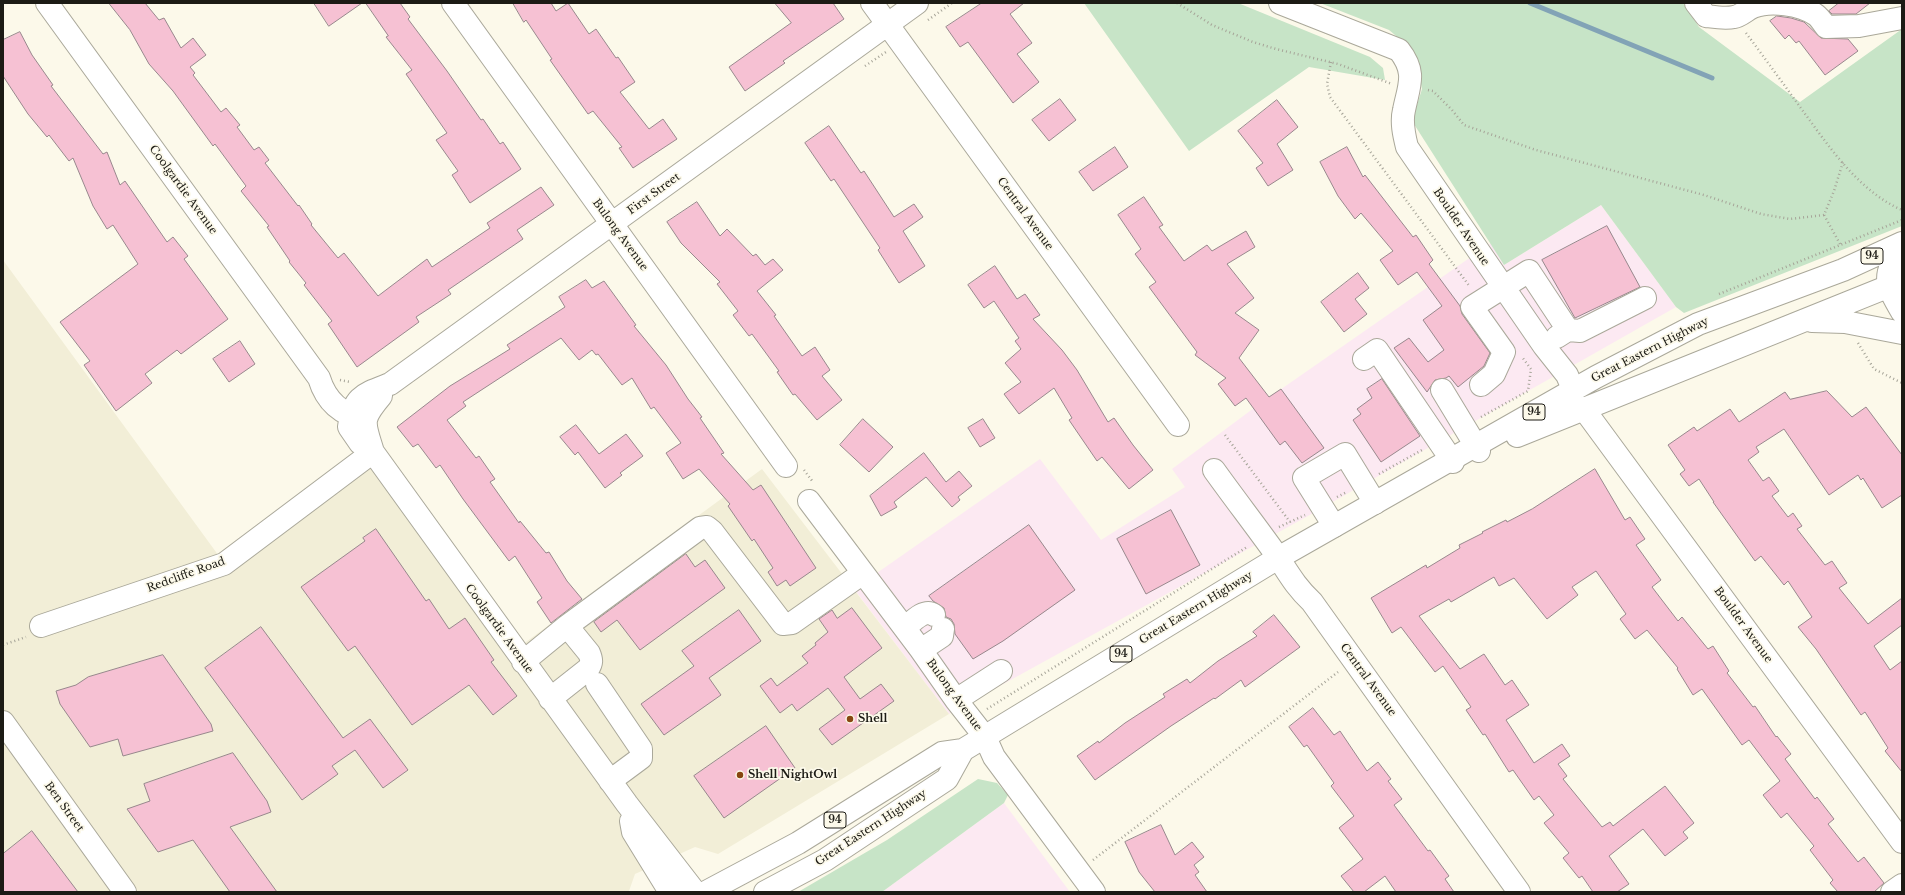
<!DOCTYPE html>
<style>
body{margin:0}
#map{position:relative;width:1905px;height:895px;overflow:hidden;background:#fcf9ea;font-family:"Libre Baskerville",serif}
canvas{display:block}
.frame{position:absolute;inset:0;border:4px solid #1c1b15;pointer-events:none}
</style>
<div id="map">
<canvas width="1905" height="895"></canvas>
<div class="frame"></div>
</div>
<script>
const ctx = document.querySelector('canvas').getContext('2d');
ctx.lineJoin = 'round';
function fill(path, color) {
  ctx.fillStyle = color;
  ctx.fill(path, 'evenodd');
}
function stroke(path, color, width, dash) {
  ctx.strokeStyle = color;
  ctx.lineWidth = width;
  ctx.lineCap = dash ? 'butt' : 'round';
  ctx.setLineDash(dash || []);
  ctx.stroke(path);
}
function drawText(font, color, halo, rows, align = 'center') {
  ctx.font = font + ' "Libre Baskerville",serif';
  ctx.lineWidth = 3.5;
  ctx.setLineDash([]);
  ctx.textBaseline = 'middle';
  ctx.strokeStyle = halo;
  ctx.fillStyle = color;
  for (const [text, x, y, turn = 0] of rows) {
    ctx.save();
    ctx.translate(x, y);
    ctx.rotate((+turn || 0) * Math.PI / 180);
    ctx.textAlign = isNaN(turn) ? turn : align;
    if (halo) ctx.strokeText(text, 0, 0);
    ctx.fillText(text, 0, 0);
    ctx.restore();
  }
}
fill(new Path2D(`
 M1601 205 1676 307 1308 516 949 714 854 589 1040 459 1101 540 1185 487 1172 469 1254 408 1491 243 1504 265Z
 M1004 803 1070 892H882Z`), '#fce9f2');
fill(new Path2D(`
 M3 260 224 563 370 447 515 650 762 469 949 714 718 854 695 847 635 874 629 891 625 892H3Z`), '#f2eed7');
fill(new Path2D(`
 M1084 3H1238L1370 57 1383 68 1385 80 1309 67 1189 151Z
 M1320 3H1683L1699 27 1800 102 1902 29V226L1684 313 1676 307 1601 205 1504 265 1412 121 1422 89 1417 62 1408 46 1389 30Z
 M978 779 997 783 1008 795 1004 803 882 892H798L887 840Z`), '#c7e4c7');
stroke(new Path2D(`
 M1530 3 1712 78`), '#82a3b6', 5);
const building = new Path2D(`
 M109 3H145L159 20 164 18 181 48 193 38 206 55 190 67 195 73 193 75 221 112 226 108 240 125 237 127 254 150 259 147 269 160 265 163 298 206 299 205 312 224 311 225 338 258 344 253 378 296 427 259 432 267 490 228 487 223 541 187 554 205 517 230 523 239 448 290 451 294 416 317 419 322 357 367 328 324 332 321 304 285 306 283 289 262 290 261 267 227 269 226 241 191 246 186 215 144 213 146 173 91 149 64 130 30Z
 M314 3H362L329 26Z
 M366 3H400L410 17 408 19 447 71 481 120 483 119 500 144 503 142 521 169 470 203 452 175 458 171 436 140 447 133 406 74 412 70 386 37 388 36Z
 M513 3H551L556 11 568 3 589 34 596 29 616 58 618 57 635 82 620 92 649 129 663 119 677 139 633 168 619 148 622 147 593 111 588 114 550 60 552 59 526 20 524 22Z
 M775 3H833L844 19 783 61 785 63 745 91 729 67 791 23Z
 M982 3H1024L1010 14 1032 43 1017 54 1039 82 1013 103 968 42 960 47 946 27Z
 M1839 3H1870L1856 14H1832L1829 11Z
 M1777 16 1791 18 1804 22 1821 38 1848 39 1858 51 1825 75 1799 41 1796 43 1789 35 1785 39 1770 21Z
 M20 32 32 55 53 85 51 86 103 154 107 152 120 185 125 181 167 242 173 237 188 256 184 259 228 319 181 354 177 350 145 374 152 383 116 411 84 365 90 361 60 322 138 264 113 225 107 229 93 206 73 158 69 161 49 135 47 137 28 114 3 76V40Z
 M1060 99 1076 120 1049 141 1032 120Z
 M1277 100 1298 127 1277 144 1293 170 1268 186 1256 168 1263 163 1238 131Z
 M829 126 861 173 864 171 894 217 914 204 923 217 903 231 925 266 899 283 878 250 880 248 834 179 831 181 805 143Z
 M1115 147 1128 167 1093 191 1079 172Z
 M1347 147 1363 177 1365 175 1413 237 1416 235 1433 260 1429 264 1460 306 1462 314 1490 353 1484 366 1458 387 1449 376 1446 378 1435 380 1427 392 1394 348 1409 338 1428 362 1444 350 1423 320 1442 306 1417 272 1398 285 1380 260 1393 251 1361 213 1355 219 1338 196 1320 162Z
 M1144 197 1163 225 1159 227 1184 261 1207 245 1212 251 1246 231 1255 247 1227 264 1254 298 1235 313 1259 330 1239 358 1269 397 1281 389 1324 448 1302 463 1285 441 1280 445 1246 398 1235 406 1218 384 1226 378 1195 355 1197 352 1149 287 1156 282 1135 254 1141 249 1118 215Z
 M697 202 720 236 727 229 753 256 756 254 765 265 773 259 783 270 757 291 776 315 774 316 802 356 815 347 830 370 822 376 842 400 817 420 795 394 793 395 777 372 779 371 752 334 749 336 733 315 738 311 717 284 720 282 681 243 667 222Z
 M1607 226 1640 287 1575 318 1542 260Z
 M995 266 1017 299 1025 294 1040 315 1033 319 1062 350 1077 370 1108 422 1114 418 1133 445 1153 470 1129 489 1102 457 1097 461 1069 420 1072 418 1054 388 1019 414 1004 394 1021 382 1005 363 1021 349 1015 341 1019 338 994 301 984 308 968 285Z
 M1358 273 1369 288 1355 299 1367 314 1344 332 1321 302Z
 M586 280 592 288 604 281 636 325 634 326 666 365 688 399 702 417 700 418 724 453 721 454 753 490 761 485 816 568 790 586 786 580 777 586 768 572 773 568 754 539 752 541 728 506 730 504 699 469 683 479 666 453 681 443 654 407 651 409 632 378 622 385 598 354 596 355 592 350 579 360 561 338 463 402 466 406 447 420 476 458 479 456 495 479 490 482 519 523 520 521 546 553 549 552 567 581 582 599 551 623 537 602 542 598 515 556 509 561 463 499 440 465 436 468 418 444 413 447 397 427 450 386 510 349 507 345 565 307 559 297Z
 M240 341 255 364 229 382 213 359Z
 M1382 379 1420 436 1381 462 1353 420 1361 414 1357 409 1372 398 1367 389Z
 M1827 391 1852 417 1866 407 1902 455V495L1882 508 1863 478 1861 480 1858 475 1829 495 1784 429 1756 447 1759 452 1748 460 1763 481 1769 477 1779 491 1772 496 1788 517 1793 513 1802 526 1797 529 1825 565 1832 561 1847 583 1839 588 1868 624 1902 598V625L1874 646 1890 670 1902 661V772L1885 751 1888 748 1865 712 1861 715 1816 649 1798 627 1812 617 1788 581 1784 585 1761 556 1755 561 1713 502H1714L1699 479 1689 486 1680 474 1685 470 1668 445 1694 427 1697 431 1730 409 1739 422 1785 392 1790 399Z
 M863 419 893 447 869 472 840 445Z
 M983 419 995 438 980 447 968 428Z
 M576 425 599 454 626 434 643 456 620 473 622 475 605 488 578 452 575 455 560 437Z
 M924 453 946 482 959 471 972 486 958 497 960 500 952 507 926 477 894 502 897 507 881 516 870 496Z
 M1595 469 1625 520 1630 517 1645 539 1636 545 1661 580 1652 587 1678 621 1682 617 1708 649 1713 646 1729 671 1727 673 1753 707 1755 706 1776 737 1777 736 1791 754 1785 759 1815 799 1817 797 1834 819 1828 824 1858 862 1864 857 1884 883 1874 892H1838L1830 883 1833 880 1810 850 1814 846 1787 813 1781 818 1763 795 1780 781 1749 740 1742 745 1702 689 1693 695 1677 669 1678 668 1647 630 1635 639 1620 619 1626 614 1596 571 1572 587 1578 595 1547 619 1514 578 1499 586 1494 577 1451 602 1449 599 1419 616 1460 669 1484 654 1505 685 1512 680 1529 705 1506 720 1534 763 1562 744 1570 756 1558 764 1567 776 1563 779 1602 827 1610 822 1613 826 1665 786 1694 823 1683 832 1688 838 1665 856 1643 829 1609 856 1629 884 1617 892H1593L1582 876 1579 878 1563 858 1569 853 1544 823 1554 815 1539 796 1534 800 1513 770 1509 772 1485 734 1483 735 1466 710 1471 707 1443 666 1435 672 1401 627 1392 633 1371 598 1426 565 1427 568 1460 548 1459 545 1483 533 1482 532 1506 520 1507 522 1532 509Z
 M1171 510 1200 565 1146 594 1117 539Z
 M1029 525 1075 590 1003 641 973 659 955 634 954 624 951 619 946 617 944 608 933 601 929 596Z
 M376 529 426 601 429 599 449 629 465 618 494 660 491 662 517 696 493 715 469 685 412 725 355 646 348 651 301 587 365 541 363 538Z
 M686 554 695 567 705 560 725 588 640 650 617 620 601 632 594 622Z
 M852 608 882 648 844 677 860 699 881 684 894 701 832 745 819 729 845 710 828 688 797 711 792 704 780 713 760 686 771 678 777 686 808 663 802 656 816 645 815 643 828 632 819 619 832 610 837 618Z
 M739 610 761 641 709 678 721 695 664 735 641 704 694 666 682 651Z
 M1274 615 1300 647 1245 687 1241 680 1215 699 1214 698 1171 726 1095 780 1077 756 1098 741 1099 743 1125 723 1165 697 1163 694 1187 679 1190 683 1218 661 1257 636 1253 632Z
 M261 627 343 738 370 719 408 770 383 788 355 750 332 766 338 774 302 800 205 668Z
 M163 655 211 724 213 731 123 756 118 739 90 747 60 704 56 691 76 685 88 677Z
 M1313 708 1334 735 1340 731 1367 771 1378 762 1391 779 1388 781 1402 799 1394 805 1428 851 1430 850 1449 876 1445 879 1454 892H1396L1385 876 1364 892H1354L1341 876 1363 859 1339 828 1354 816 1331 786 1334 783 1307 745 1304 747 1289 727Z
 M766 726 795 768 724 818 694 776Z
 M233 753 267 801 271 812 230 827 277 892H230L193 840 158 852 127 809 150 801 144 784Z
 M1161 825 1175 855 1192 842 1204 857 1194 865 1199 872 1195 875 1207 892H1155L1139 872 1125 842Z
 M32 831 78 892H3V854Z`);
fill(building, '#f6c1d3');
stroke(building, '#98888d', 1);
const minor = new Path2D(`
 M47 3 319 378C326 401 341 415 365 419
 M453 3 786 466
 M872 3 1178 425
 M1280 3 1399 50C1417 73 1409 85 1404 110 1401 122 1404 135 1407 147L1544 346 1567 375 1573 389
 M1696 3 1706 16C1714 17 1725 19 1734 17 1741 16 1746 10 1753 7 1770 0 1801 4 1816 15 1820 18 1823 23 1826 27L1859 26 1902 18
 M1557 337 1568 330 1580 331 1645 298
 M1364 359 1377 350 1453 462
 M1481 385 1494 374 1504 352 1472 307 1529 271 1568 330
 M1442 390 1479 451
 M381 396C360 421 364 422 373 452L627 804 695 892
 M1583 408 1902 842
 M373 452 360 443 349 427C353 396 364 394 390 384L917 3
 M1214 470C1234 498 1255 525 1275 553 1288 572 1294 585 1312 602L1519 892
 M809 501 921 650 956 700 985 737 994 757 1094 892
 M1334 526 1304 478 1345 454 1375 503
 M41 626 224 564 373 452
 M567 626 700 528 707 527 712 531 783 624 792 623 863 573
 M905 628C912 622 924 608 934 615
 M921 650 942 636 943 629
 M523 662 567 626 589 653C592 660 592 663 588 669L550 699
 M597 684 641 749V758L610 781
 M956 700 1001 671
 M3 722 125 892
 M631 821 633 832 670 892
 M1892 892 1902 885`);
const highway = new Path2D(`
 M1902 248C1882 275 1885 283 1902 312
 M1812 321 1845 322 1902 333
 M1517 436 1902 281
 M706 892 798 843 942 753 963 750 1278 558 1596 377 1698 324 1843 270 1902 243
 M765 892 825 860 947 779 963 750`);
stroke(minor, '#aaa89a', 24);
stroke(highway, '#aaa89a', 24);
stroke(new Path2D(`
 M1177 3 1212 25 1253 42 1276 49 1338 64 1392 84
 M928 20 952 3
 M1746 33C1764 57 1782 82 1800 107 1828 145 1858 191 1902 210
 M1331 62 1327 84 1330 97 1470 287
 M865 66 886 52
 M1428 90 1433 91 1452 110 1464 125 1536 150 1704 195 1761 214 1790 219 1824 215
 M1840 244 1824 215 1834 191 1843 162
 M1719 294 1902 220
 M1858 343 1874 369 1902 383
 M340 380 350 382
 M1481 417 1528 391 1531 369 1522 357
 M1225 435 1290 522
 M804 470 813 482
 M1379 474 1422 450
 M1337 497 1347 492
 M1279 527 1305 515
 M3 645 26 637
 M987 709 1247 547
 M1093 860 1338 672`), '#a6a498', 2.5, [1, 3]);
stroke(minor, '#fff', 22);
stroke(highway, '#fff', 22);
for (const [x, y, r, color] of [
 [850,719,4,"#874610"],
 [740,775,4,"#874610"]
]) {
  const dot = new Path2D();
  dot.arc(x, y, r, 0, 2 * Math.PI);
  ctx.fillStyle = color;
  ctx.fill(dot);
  stroke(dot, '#fcf9ea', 1.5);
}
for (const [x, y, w] of [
 [1872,256,22],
 [1534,412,22],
 [1121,654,22],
 [835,820,22]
]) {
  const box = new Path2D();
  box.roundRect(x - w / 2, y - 8, w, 16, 3);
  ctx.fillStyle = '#fcf9ea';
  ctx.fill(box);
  stroke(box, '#1c1b15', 1);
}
drawText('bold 10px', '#1c1b15', null, [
 ["94",1872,256],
 ["94",1534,412],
 ["94",1121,654],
 ["94",835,820]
]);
drawText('11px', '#1c1b15', '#fcf9ea', [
 ["Coolgardie Avenue",183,190,54],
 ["First Street",654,194,-36],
 ["Central Avenue",1025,214,54],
 ["Boulder Avenue",1461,227,56],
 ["Bulong Avenue",620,235,54],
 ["Great Eastern Highway",1650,350,-27],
 ["Redcliffe Road",186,575,-20],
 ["Great Eastern Highway",1196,608,-31],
 ["Boulder Avenue",1743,625,54],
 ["Coolgardie Avenue",499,629,54],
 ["Central Avenue",1368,680,54],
 ["Bulong Avenue",954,695,54],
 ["Ben Street",64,807,54],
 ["Great Eastern Highway",871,828,-33]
]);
drawText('bold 11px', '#1c1b15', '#fcf9ea', [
 ["Shell",858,719],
 ["Shell NightOwl",748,775]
], 'left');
</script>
